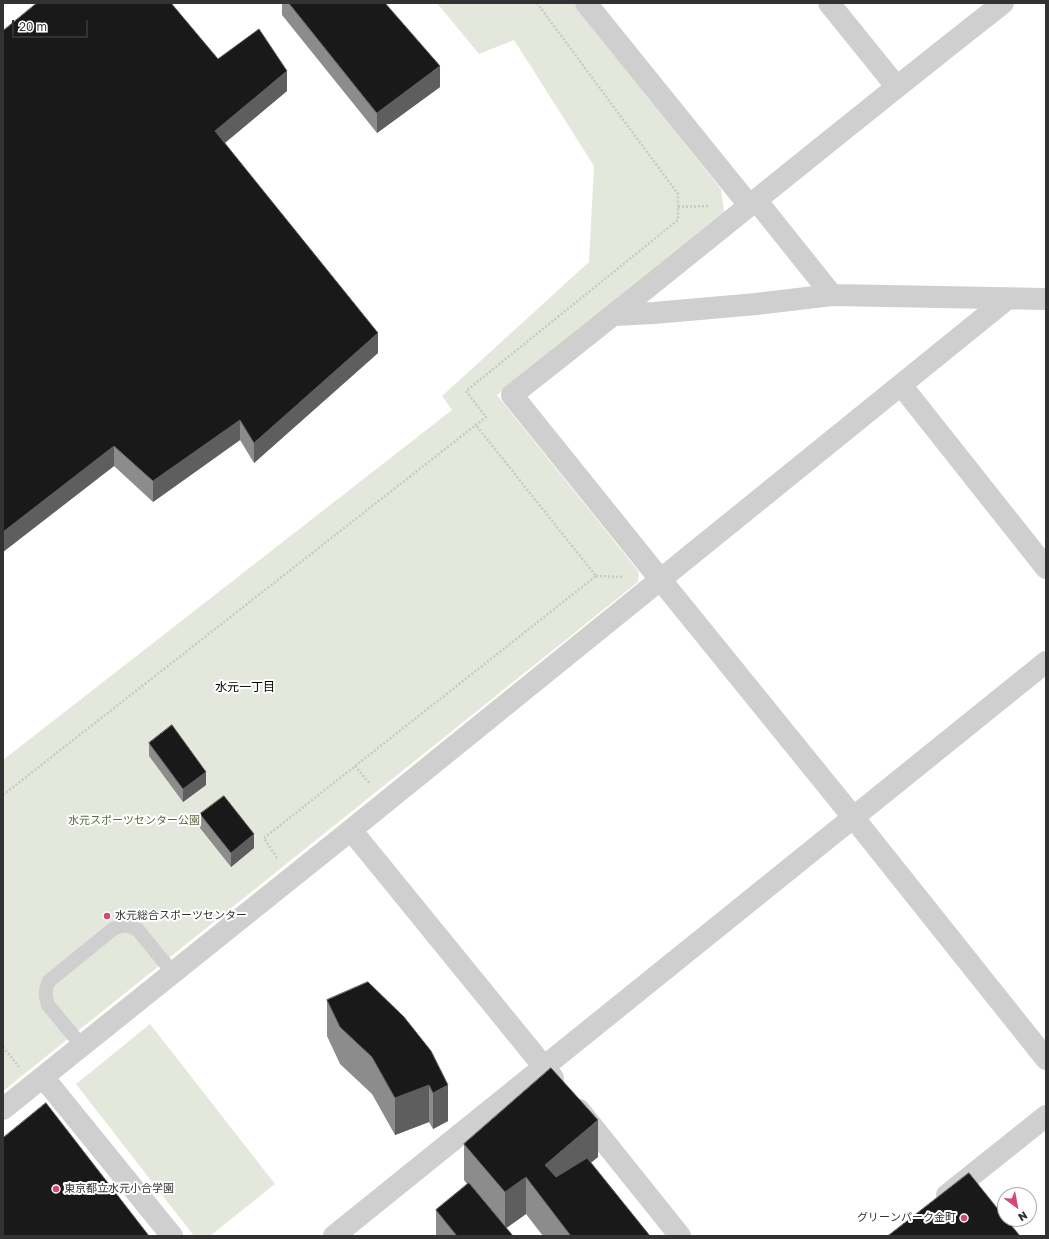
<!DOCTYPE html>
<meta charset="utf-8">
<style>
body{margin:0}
#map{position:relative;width:1049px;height:1239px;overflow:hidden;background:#fff;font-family:"Golos Text",sans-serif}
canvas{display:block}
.frame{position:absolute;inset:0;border:4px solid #323232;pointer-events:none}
.north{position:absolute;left:997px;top:1187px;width:40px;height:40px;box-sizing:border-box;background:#fff;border:1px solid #adadad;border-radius:50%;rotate:148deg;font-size:11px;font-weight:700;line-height:16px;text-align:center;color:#323232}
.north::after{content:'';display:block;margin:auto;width:14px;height:18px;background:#d44971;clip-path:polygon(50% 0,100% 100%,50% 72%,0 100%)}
.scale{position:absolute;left:12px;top:20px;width:76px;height:18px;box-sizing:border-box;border:2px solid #323232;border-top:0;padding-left:5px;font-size:12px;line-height:14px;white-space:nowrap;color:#323232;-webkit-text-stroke:3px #fff;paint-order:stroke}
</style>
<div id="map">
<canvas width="1049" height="1239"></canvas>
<div class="frame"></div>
<div class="north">N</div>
<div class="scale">20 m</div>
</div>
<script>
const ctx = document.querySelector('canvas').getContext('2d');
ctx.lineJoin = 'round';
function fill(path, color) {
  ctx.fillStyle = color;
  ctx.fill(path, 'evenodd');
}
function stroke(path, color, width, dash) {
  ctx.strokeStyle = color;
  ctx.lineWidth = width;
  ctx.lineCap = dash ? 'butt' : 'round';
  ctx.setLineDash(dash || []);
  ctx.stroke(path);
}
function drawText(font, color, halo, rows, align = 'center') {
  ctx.font = font + ' "Golos Text","Noto Sans JP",sans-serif';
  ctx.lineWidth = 4;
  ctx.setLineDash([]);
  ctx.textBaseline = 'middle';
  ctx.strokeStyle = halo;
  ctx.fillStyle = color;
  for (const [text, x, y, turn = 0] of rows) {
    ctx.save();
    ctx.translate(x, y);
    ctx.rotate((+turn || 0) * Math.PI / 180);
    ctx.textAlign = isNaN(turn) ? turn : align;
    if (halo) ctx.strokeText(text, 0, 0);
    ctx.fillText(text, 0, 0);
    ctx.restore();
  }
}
fill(new Path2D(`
 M437 3H574L721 189 724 212 497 395 639 572 638 582 3 1091V760L452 410 442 396 589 262 594 166 514 40 479 54Z
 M150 1024 275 1184 210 1236H194L76 1084Z`), '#e4e8dc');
stroke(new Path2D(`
 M678 207 708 206
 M596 576 624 577
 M355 766 370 784
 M3 795 486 417 466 391 678 220V194L537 3
 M277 858 264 838 596 576 475 424
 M3 1047 19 1067`), '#c9c9c9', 2.5, [2, 2]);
stroke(new Path2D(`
 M82 1046 48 1005C45 995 45 990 49 981L113 929C124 924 128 925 138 930L173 973`), '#cfcfcf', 14);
stroke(new Path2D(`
 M586 3 749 205
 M829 3 896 86
 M1003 3C838 132 677 266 512 395L660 579 853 817 1046 1059
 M756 200 832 295
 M614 315 654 313 756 304 832 295 1046 299
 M901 385 1046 568
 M351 830 553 1078
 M43 1077 172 1236
 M3 1109 351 830 1007 299
 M579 1110 680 1236
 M947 1195 1046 1116
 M334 1236 1046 662`), '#cfcfcf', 22);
fill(new Path2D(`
 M282 3H385L440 87 377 133 282 15Z
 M3 31 218 59 287 91 225 143 378 353 254 463 240 440 153 502 114 466 3 552Z
 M149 743 206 785 183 802 149 756Z
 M200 814 254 848 231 867 200 828Z
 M327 1000 404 1017 448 1121 433 1129 429 1122 395 1135 372 1094 340 1064 327 1036Z
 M464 1144 598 1157 591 1162 650 1236H543L526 1214 506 1228 513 1236H436V1210L467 1184 464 1180Z`), '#8c8c8c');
fill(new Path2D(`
 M440 66V87L377 133V113Z
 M287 71V91L215 151V131Z
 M378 333V353L254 463V443Z
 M240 420V440L153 502V481Z
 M114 446V466L3 552V532Z
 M206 772V785L183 802V789Z
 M254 834V848L231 867V853Z
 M429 1085V1122L395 1135V1098Z
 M448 1085V1121L433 1129V1093Z
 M598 1120V1157L545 1201V1165Z
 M526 1177V1214L505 1229V1192Z`), '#5e5e5e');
const building = new Path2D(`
 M37 3H171L218 59 259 29 287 71 215 131 378 333 254 443 240 420 153 481 114 446 3 532V31Z
 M289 3H385L440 66 377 113Z
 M172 725 206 772 183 789 149 743Z
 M224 796 254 834 231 853 200 814Z
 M368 982 404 1017 431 1051 448 1085 433 1093 429 1085 395 1098 372 1057 340 1027 327 1000Z
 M551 1068 598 1120 545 1165 556 1177 587 1158 650 1236H571L526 1177 505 1192 464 1144Z
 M46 1103 149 1236H3V1138Z
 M969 1173 1005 1218V1219H1006L1020 1236H888Z
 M469 1183 513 1236H457L436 1210Z`);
fill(building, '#191919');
stroke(building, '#5e5e5e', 1);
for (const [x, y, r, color] of [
 [107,916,4,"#d44971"],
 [56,1189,4,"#d44971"],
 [964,1218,4,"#d44971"]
]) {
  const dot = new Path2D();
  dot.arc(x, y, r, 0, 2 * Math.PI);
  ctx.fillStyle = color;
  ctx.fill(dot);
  stroke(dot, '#fff', 1.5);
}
drawText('11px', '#5e6a43', '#fff', [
 ["水元スポーツセンター公園",134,821]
]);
drawText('11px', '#323232', '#fff', [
 ["水元総合スポーツセンター",115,916],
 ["東京都立水元小合学園",64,1189],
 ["グリーンパーク金町",956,1218,"right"]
], 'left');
drawText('12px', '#000', '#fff', [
 ["水元一丁目",245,687]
]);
</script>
